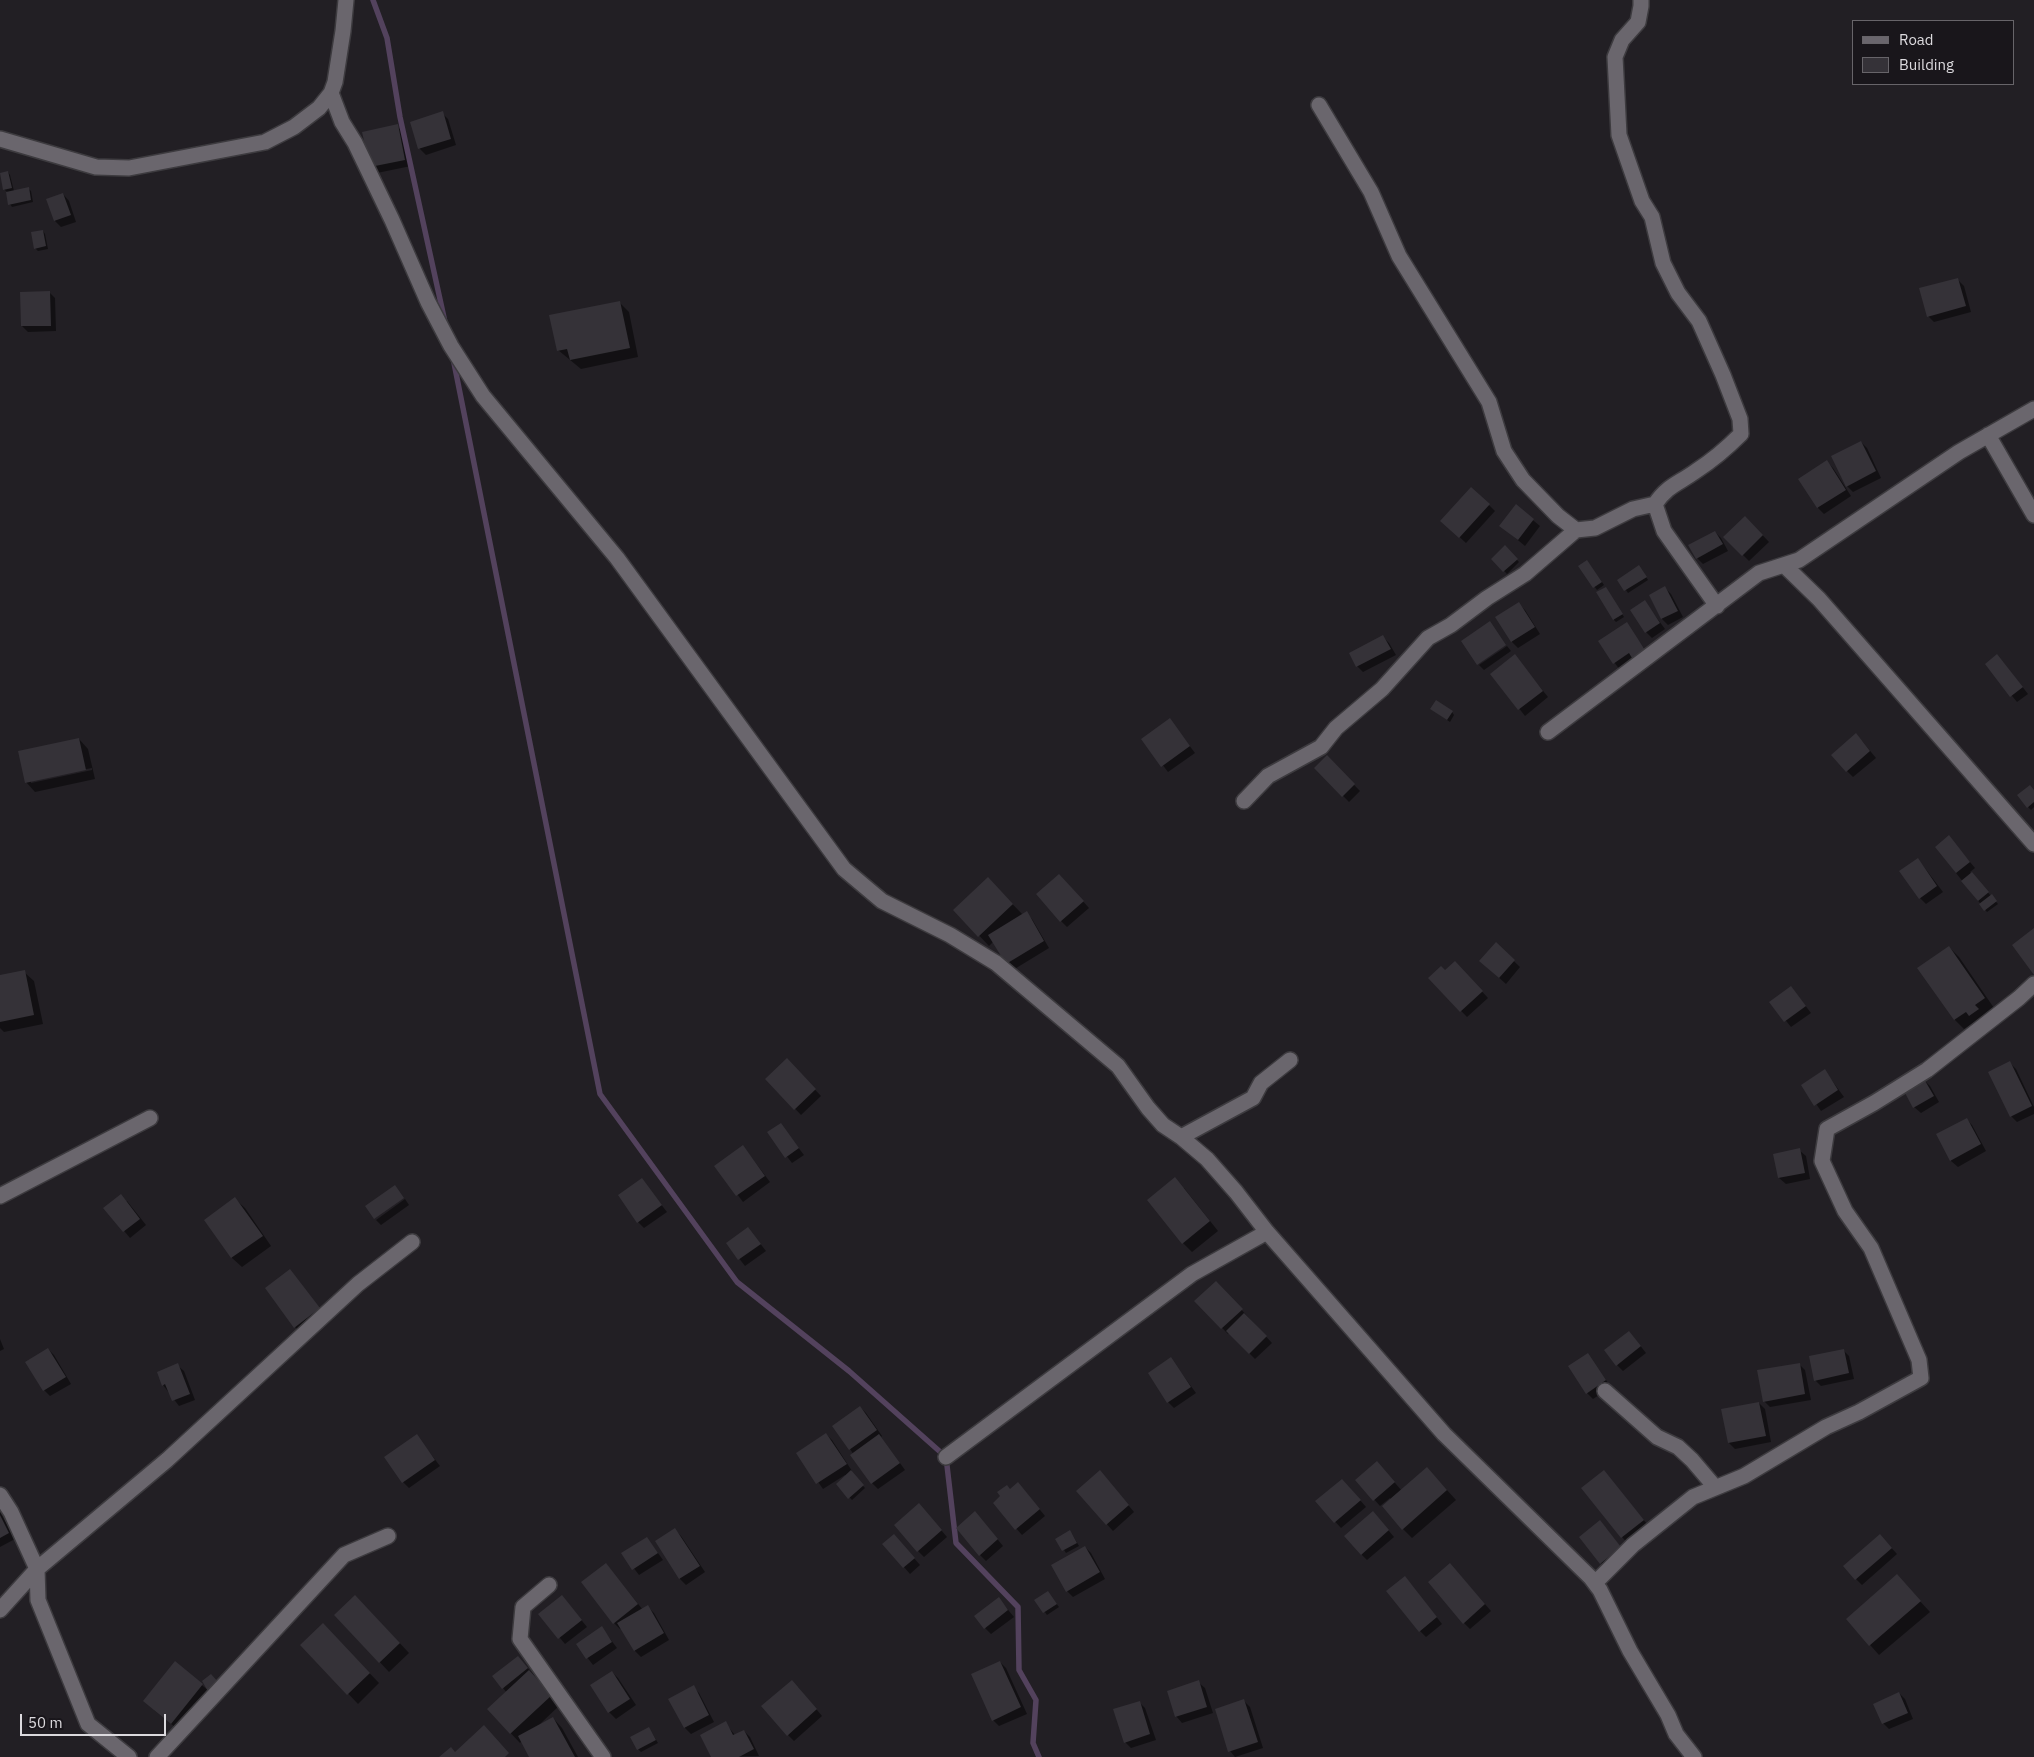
<!DOCTYPE html>
<style>
body{margin:0}
#map{position:relative;width:2034px;height:1757px;overflow:hidden;background:#221f24;font-family:"IBM Plex Sans",sans-serif}
canvas{display:block}
.legend{position:absolute;left:1852px;top:20px;width:162px;height:65px;box-sizing:border-box;background:#19161b;border:1px solid #676469;margin:0;padding:6px 9px;list-style:none;font-size:15px;color:#dcdade}
.legend li{display:flex;align-items:center;gap:10px;height:25px}
.legend b{width:25px;border:1px solid #676469}
.scale{position:absolute;left:20px;top:1714px;width:146px;height:22px;box-sizing:border-box;border:2px solid #dcdade;border-top:0;padding-left:6px;font-size:15px;line-height:18px;white-space:nowrap;color:#dcdade;-webkit-text-stroke:4px #19161b;paint-order:stroke}
</style>
<div id="map">
<canvas width="2034" height="1757"></canvas>
<ul class="legend">
<li><b style="height:6px;background:#6a666d"></b>Road</li>
<li><b style="height:14px;background:#353238"></b>Building</li>
</ul>
<div class="scale">50 m</div>
</div>
<script>
const ctx = document.querySelector('canvas').getContext('2d');
ctx.lineJoin = 'round';
function fill(path, color) {
  ctx.fillStyle = color;
  ctx.fill(path, 'evenodd');
}
function stroke(path, color, width, dash) {
  ctx.strokeStyle = color;
  ctx.lineWidth = width;
  ctx.lineCap = dash ? 'butt' : 'round';
  ctx.setLineDash(dash || []);
  ctx.stroke(path);
}
fill(new Path2D(`
 M442 113 448 119 456 145 426 155 420 149 411 123Z
 M397 126 403 132 411 166 377 173 371 167Z
 M8 172 10 175 14 191 28 188 31 191 33 202 12 207 10 204 7 192 4 189Z
 M63 194 69 201 76 222 61 227 55 221 48 199Z
 M43 231 45 234 48 249 38 251 35 248Z
 M1958 280 1964 286 1971 312 1934 322 1928 316Z
 M49 292 55 298 56 331 28 332 22 326Z
 M619 302 629 312 638 357 581 369 558 350Z
 M1861 442 1867 448 1881 478 1853 492 1847 486Z
 M1827 462 1833 468 1851 496 1824 514 1818 508Z
 M1489 505 1495 511 1466 543 1442 521Z
 M1516 506 1540 526 1525 546 1501 526Z
 M1751 523 1769 542 1749 561 1725 537Z
 M1715 532 1721 538 1728 551 1703 564 1697 558Z
 M1505 547 1519 562 1507 574 1493 559Z
 M1590 565 1604 585 1597 590 1580 567Z
 M1642 570 1648 580 1628 593 1619 580Z
 M1606 588 1624 617 1616 622 1614 620Z
 M1665 588 1671 594 1683 617 1668 625 1662 619 1650 596Z
 M1645 602 1665 629 1652 638 1646 632Z
 M1519 604 1525 610 1540 634 1518 648 1512 642Z
 M1626 624 1650 656 1620 670 1599 642Z
 M1383 637 1389 643 1396 655 1363 672 1357 666Z
 M1507 646 1511 651 1484 670 1479 665Z
 M1515 656 1548 697 1525 716 1492 674Z
 M2003 662 2028 694 2017 702 1986 664Z
 M1431 709 1452 712 1454 715 1450 722Z
 M1170 720 1195 753 1168 772 1143 739Z
 M79 739 88 749 95 779 35 792 26 782ZM92 768V770L31 783V780Z
 M1862 741 1876 758 1853 777 1847 771Z
 M1327 757 1360 791 1349 802 1316 768Z
 M2034 791V807L2031 810 2028 807Z
 M1949 837 1975 868 1970 872 1998 904 1987 912 1956 873Z
 M1918 859 1943 892 1926 904 1920 898Z
 M1065 881 1089 908 1067 927 1061 921Z
 M997 888 1023 915 1026 913 1032 919 1049 948 1013 970 1007 964 994 941 989 946 955 910Z
 M1496 944 1520 967 1506 984 1487 967Z
 M1949 947 1959 957 1994 1008 1984 1015 1987 1019 1979 1025 1976 1021 1964 1029 1955 1020Z
 M1455 962 1488 998 1467 1017 1429 978 1445 972Z
 M24 972 34 981 43 1024 4 1032 0 1028V977Z
 M1791 987 1811 1013 1791 1027 1771 1002Z
 M787 1060 821 1096 801 1115 767 1079Z
 M2010 1063 2016 1069 2034 1107V1114L2017 1122 2011 1116Z
 M1825 1071 1844 1097 1821 1111 1803 1085Z
 M1924 1080 1930 1086 1939 1102 1921 1113 1914 1107Z
 M1966 1119 1972 1125 1986 1151 1958 1167 1951 1161 1938 1135Z
 M781 1125 804 1155 792 1163 769 1133Z
 M743 1146 770 1182 743 1202 716 1166Z
 M1799 1150 1806 1156 1810 1179 1786 1184 1779 1178Z
 M642 1180 667 1212 644 1228 638 1222Z
 M1184 1188 1218 1231 1192 1252 1183 1243Z
 M235 1199 245 1208 271 1246 242 1267 232 1258 206 1220Z
 M405 1199 409 1205 381 1225 376 1220Z
 M127 1201 146 1225 130 1238 105 1208Z
 M748 1228 766 1251 745 1266 727 1243Z
 M290 1271 325 1315 301 1333 295 1327Z
 M1216 1282 1272 1343 1255 1359 1229 1333 1228 1334 1196 1301Z
 M0 1339 4 1349 0 1351Z
 M1635 1339 1646 1353 1623 1371 1617 1365Z
 M48 1349 54 1355 71 1384 50 1396 44 1390Z
 M1843 1350 1849 1356 1854 1379 1821 1386 1815 1380Z
 M1588 1355 1611 1387 1593 1399 1587 1393Z
 M1171 1359 1196 1393 1174 1408 1168 1402Z
 M1799 1364 1805 1370 1811 1400 1770 1407 1764 1401Z
 M177 1365 184 1371 195 1400 179 1406 163 1385Z
 M1759 1403 1765 1409 1771 1442 1735 1449 1729 1443Z
 M860 1407 866 1413 882 1436 881 1437 905 1470 878 1489 872 1483 850 1449Z
 M826 1434 832 1440 852 1471 850 1472 865 1488 852 1500 837 1484 846 1477 845 1475 823 1489 798 1453Z
 M416 1435 440 1466 409 1488 403 1482Z
 M1427 1468 1456 1500 1412 1538 1403 1529 1390 1498 1380 1506 1357 1480 1383 1469 1402 1491Z
 M1604 1472 1652 1530 1631 1547 1622 1537Z
 M1106 1478 1134 1512 1113 1531 1077 1491Z
 M1348 1486 1366 1507 1341 1528 1317 1502Z
 M1010 1490H1024L1045 1516 1022 1535 994 1503Z
 M925 1511 947 1537 924 1557 918 1551Z
 M0 1512 15 1539 0 1547Z
 M981 1519 1003 1546 986 1561 980 1555Z
 M1379 1519 1394 1537 1367 1560 1361 1554Z
 M1606 1528 1626 1554 1607 1569 1601 1563Z
 M675 1530 681 1536 705 1572 686 1585 680 1579 657 1542Z
 M1072 1534 1079 1546 1066 1553 1057 1539Z
 M647 1538 663 1560 639 1575 623 1554Z
 M900 1542 920 1565 910 1574 884 1544Z
 M1886 1542 1897 1554 1862 1585 1856 1579Z
 M1085 1547 1091 1553 1105 1579 1073 1597 1067 1591Z
 M606 1564 643 1610 648 1607 654 1613 669 1640 641 1657 635 1651 622 1628 620 1629 614 1623Z
 M1456 1571 1491 1611 1470 1629 1464 1623Z
 M1897 1576 1930 1612 1879 1655 1847 1619Z
 M1411 1584 1442 1624 1426 1637 1420 1631Z
 M1050 1595 1059 1607 1047 1615 1036 1600Z
 M562 1596 587 1627 565 1644 540 1614Z
 M999 1599 1014 1617 991 1634 985 1628Z
 M365 1606 409 1653 389 1672 336 1615Z
 M602 1628 617 1648 593 1665 577 1644Z
 M332 1634 379 1683 358 1704 302 1645Z
 M1000 1662 1006 1668 1027 1714 999 1726 993 1720Z
 M175 1663 209 1691 181 1732 154 1710Z
 M524 1664 560 1705 540 1724 553 1718 562 1728 578 1757H530L522 1741 520 1743 489 1710 507 1693 503 1688Z
 M612 1672 618 1678 636 1705 616 1719 609 1712 592 1685Z
 M1198 1682 1205 1688 1213 1713 1182 1723 1176 1716Z
 M693 1687 699 1693 714 1722 691 1734 685 1728 670 1699Z
 M798 1687 822 1716 794 1741 788 1735Z
 M1899 1693 1905 1699 1913 1719 1889 1729 1883 1723Z
 M1244 1701 1250 1707 1263 1748 1235 1757 1230 1751Z
 M1139 1702 1145 1708 1156 1740 1131 1748 1125 1742Z
 M725 1723 735 1735 744 1731 750 1737 759 1756 712 1757Z
 M649 1728 658 1743 641 1752 638 1749Z`), '#0007');
stroke(new Path2D(`
 M373 0 387 38 400 117 445 322
 M453 358 600 1094 737 1282 849 1371 946 1457 956 1543 1018 1607 1019 1670 1036 1700 1033 1743 1039 1757`), '#53425d', 5.5);
fill(new Path2D(`
 M443 111 451 139 418 149 410 122Z
 M398 124 405 160 370 167 362 132Z
 M8 171 12 188 3 190 0 173Z
 M29 187 31 200 8 205 6 192Z
 M63 193 71 215 54 221 46 199Z
 M43 230 46 246 34 249 31 232Z
 M1958 278 1966 306 1927 317 1919 288Z
 M50 291 51 326H21L20 292Z
 M620 301 630 348 570 360 567 349 557 351 549 315Z
 M1861 441 1876 471 1846 487 1831 456Z
 M1827 460 1846 490 1817 508 1798 479Z
 M1471 487 1490 504 1459 538 1440 521Z
 M1516 504 1534 519 1518 540 1499 526Z
 M1745 516 1763 535 1742 556 1723 537Z
 M1715 531 1723 544 1696 559 1688 545Z
 M1505 545 1518 559 1503 572 1491 559Z
 M1587 560 1602 582 1593 588 1578 566Z
 M1639 565 1647 577 1624 591 1617 580Z
 M1665 586 1678 611 1661 619 1649 595Z
 M1606 587 1623 614 1613 620 1596 592Z
 M1645 600 1660 623 1645 633 1630 610Z
 M1519 602 1535 627 1511 642 1495 617Z
 M1490 621 1506 645 1477 665 1461 641Z
 M1627 622 1645 650 1632 658 1629 653 1613 664 1598 641Z
 M1383 635 1391 649 1356 667 1349 653Z
 M1515 654 1543 691 1518 710 1490 674Z
 M1997 654 2023 687 2010 697 1985 664Z
 M1436 700 1453 711 1447 720 1430 709Z
 M1170 718 1190 746 1161 767 1141 739Z
 M1856 733 1870 751 1846 772 1831 755Z
 M79 738 86 770 25 783 18 751Z
 M1327 755 1355 784 1342 797 1314 768Z
 M2030 785 2034 790V802L2027 808 2017 795Z
 M1949 835 1970 862 1956 873 1935 847Z
 M1918 858 1937 886 1919 899 1899 871Z
 M1972 872 1989 892 1978 901 1961 881Z
 M1059 874 1084 901 1060 922 1036 894Z
 M988 877 1013 904 978 937 953 910Z
 M1992 894 1997 901 1984 911 1979 904Z
 M1027 911 1044 941 1006 964 988 935Z
 M2034 928V975L2012 945Z
 M1496 942 1515 960 1499 978 1479 961Z
 M1949 946 1985 998 1975 1005 1979 1009 1969 1016 1966 1012 1954 1020 1917 968Z
 M1455 961 1483 991 1460 1012 1428 978 1441 966 1445 970Z
 M25 970 34 1015 0 1022V975Z
 M1791 986 1806 1006 1784 1022 1769 1002Z
 M787 1058 816 1089 794 1110 765 1079Z
 M2010 1061 2032 1106 2010 1117 1988 1072Z
 M1825 1069 1838 1090 1814 1106 1801 1085Z
 M1924 1079 1934 1096 1913 1108 1904 1091Z
 M1967 1118 1981 1144 1950 1161 1936 1134Z
 M781 1123 799 1148 785 1158 767 1132Z
 M743 1145 765 1176 736 1196 714 1166Z
 M1800 1148 1805 1173 1778 1178 1773 1154Z
 M1175 1177 1210 1221 1182 1244 1147 1200Z
 M642 1178 662 1205 637 1223 618 1195Z
 M395 1185 404 1198 374 1219 365 1206Z
 M121 1194 140 1219 123 1232 103 1208Z
 M235 1197 263 1236 231 1258 204 1220Z
 M748 1227 761 1244 738 1260 726 1243Z
 M290 1269 320 1308 294 1328 265 1288Z
 M1216 1281 1243 1309 1221 1329 1194 1301Z
 M1244 1313 1267 1336 1249 1354 1226 1331Z
 M1629 1331 1641 1346 1616 1366 1604 1350Z
 M48 1348 66 1377 43 1391 25 1362Z
 M1844 1349 1849 1373 1814 1381 1809 1356Z
 M1588 1353 1606 1380 1586 1394 1568 1366Z
 M1171 1357 1191 1387 1167 1403 1148 1373Z
 M178 1363 190 1394 172 1401 165 1384 162 1386 157 1372Z
 M1800 1363 1805 1394 1763 1402 1757 1370Z
 M1759 1402 1766 1436 1728 1443 1721 1409Z
 M860 1406 877 1430 849 1450 832 1426Z
 M826 1433 847 1464 816 1484 796 1453Z
 M417 1434 435 1460 402 1483 384 1457Z
 M879 1434 900 1463 871 1484 850 1455Z
 M1377 1461 1395 1482 1373 1501 1355 1480Z
 M1427 1467 1447 1490 1402 1530 1382 1506Z
 M851 1470 864 1485 848 1499 836 1484Z
 M1100 1470 1129 1505 1106 1525 1076 1491Z
 M1604 1470 1644 1520 1621 1538 1581 1488Z
 M1342 1479 1361 1500 1334 1523 1315 1501Z
 M1018 1482 1040 1509 1015 1530 993 1503 1000 1496 997 1492 1007 1485 1010 1489Z
 M919 1503 942 1530 917 1552 894 1525Z
 M975 1511 998 1539 979 1556 956 1528Z
 M1373 1511 1389 1530 1361 1555 1344 1536Z
 M0 1515 9 1533 0 1538Z
 M1600 1520 1621 1547 1600 1564 1579 1537Z
 M675 1528 700 1566 679 1579 655 1541Z
 M1070 1530 1077 1543 1062 1551 1055 1539Z
 M894 1534 915 1558 903 1568 882 1544Z
 M1880 1534 1892 1548 1855 1580 1843 1566Z
 M647 1537 658 1553 632 1570 621 1553Z
 M1085 1546 1100 1572 1066 1592 1051 1565Z
 M606 1563 638 1604 613 1624 581 1582Z
 M1450 1563 1485 1604 1463 1624 1428 1582Z
 M1897 1574 1921 1601 1869 1646 1846 1619Z
 M1405 1576 1437 1617 1419 1632 1386 1591Z
 M1048 1591 1057 1604 1043 1613 1034 1600Z
 M355 1595 400 1643 379 1663 334 1615Z
 M562 1595 582 1620 558 1639 538 1614Z
 M999 1597 1008 1610 984 1629 974 1616Z
 M648 1605 664 1633 634 1651 617 1623Z
 M323 1623 370 1673 347 1695 300 1645Z
 M602 1626 612 1642 586 1659 576 1644Z
 M518 1656 528 1668 502 1689 492 1676Z
 M175 1661 203 1684 171 1724 143 1701Z
 M1000 1661 1021 1707 992 1721 971 1674Z
 M529 1670 552 1695 510 1734 487 1709Z
 M612 1671 630 1699 608 1713 590 1685Z
 M211 1674 219 1683 209 1693 202 1681Z
 M792 1680 817 1709 787 1736 761 1706Z
 M1199 1680 1207 1707 1175 1717 1167 1691Z
 M694 1685 709 1715 684 1728 668 1699Z
 M1899 1692 1908 1713 1882 1724 1873 1704Z
 M1244 1699 1258 1742 1228 1752 1215 1709Z
 M1140 1701 1150 1734 1124 1743 1113 1709Z
 M553 1717 575 1757H529L518 1736Z
 M726 1721 733 1735 744 1730 754 1749 739 1757H711L700 1735Z
 M484 1725 509 1753 505 1757H439L451 1747 455 1752Z
 M649 1727 656 1740 637 1750 630 1737Z`), '#353238');
const minor = new Path2D(`
 M1641 0V6L1638 22 1622 40 1615 57 1619 135 1642 201 1652 217 1663 263 1678 293 1699 321 1723 375 1740 419 1741 434C1727 448 1713 460 1696 471 1678 484 1668 485 1655 504L1664 531 1717 606
 M331 93 342 122 355 143 392 220 428 302 451 346 483 396 617 558 844 869 882 901 950 935 996 963 1118 1066 1148 1108 1163 1125 1181 1137 1207 1159 1236 1192 1267 1232 1444 1434 1591 1578 1600 1590 1630 1651 1668 1715 1676 1734 1694 1757
 M1319 105 1371 192 1399 256 1489 402 1504 451 1523 480 1558 516 1576 530 1595 528 1633 509 1655 504
 M0 139 96 167 129 168 265 142 294 127 319 108 331 93 335 82 343 31 346 0
 M1988 435 2034 515
 M1784 565 1819 599 2034 844
 M1548 732 1759 573 1799 560 1959 452 2034 409
 M1244 801 1268 776 1321 747 1336 728 1382 689 1428 638 1451 625 1487 598 1525 574 1576 530
 M1181 1137 1253 1098 1261 1083 1290 1060
 M0 1196 150 1118
 M1605 1391 1657 1437 1678 1447 1692 1460 1715 1487
 M946 1457 1192 1274 1267 1232
 M0 1495 11 1512 37 1569 38 1600 88 1724 129 1757
 M1595 1583 1633 1545 1693 1497 1744 1476 1826 1427 1859 1412 1921 1378 1919 1360 1871 1248 1845 1211 1822 1161 1827 1129 1874 1103 1927 1070 2019 998 2034 984
 M549 1585 523 1607 520 1639 603 1757
 M0 1610 37 1569 167 1460 358 1284 412 1242
 M157 1757 344 1555 388 1536`);
stroke(minor, '#3d3b3f', 18);
stroke(minor, '#6a666d', 15);
</script>
